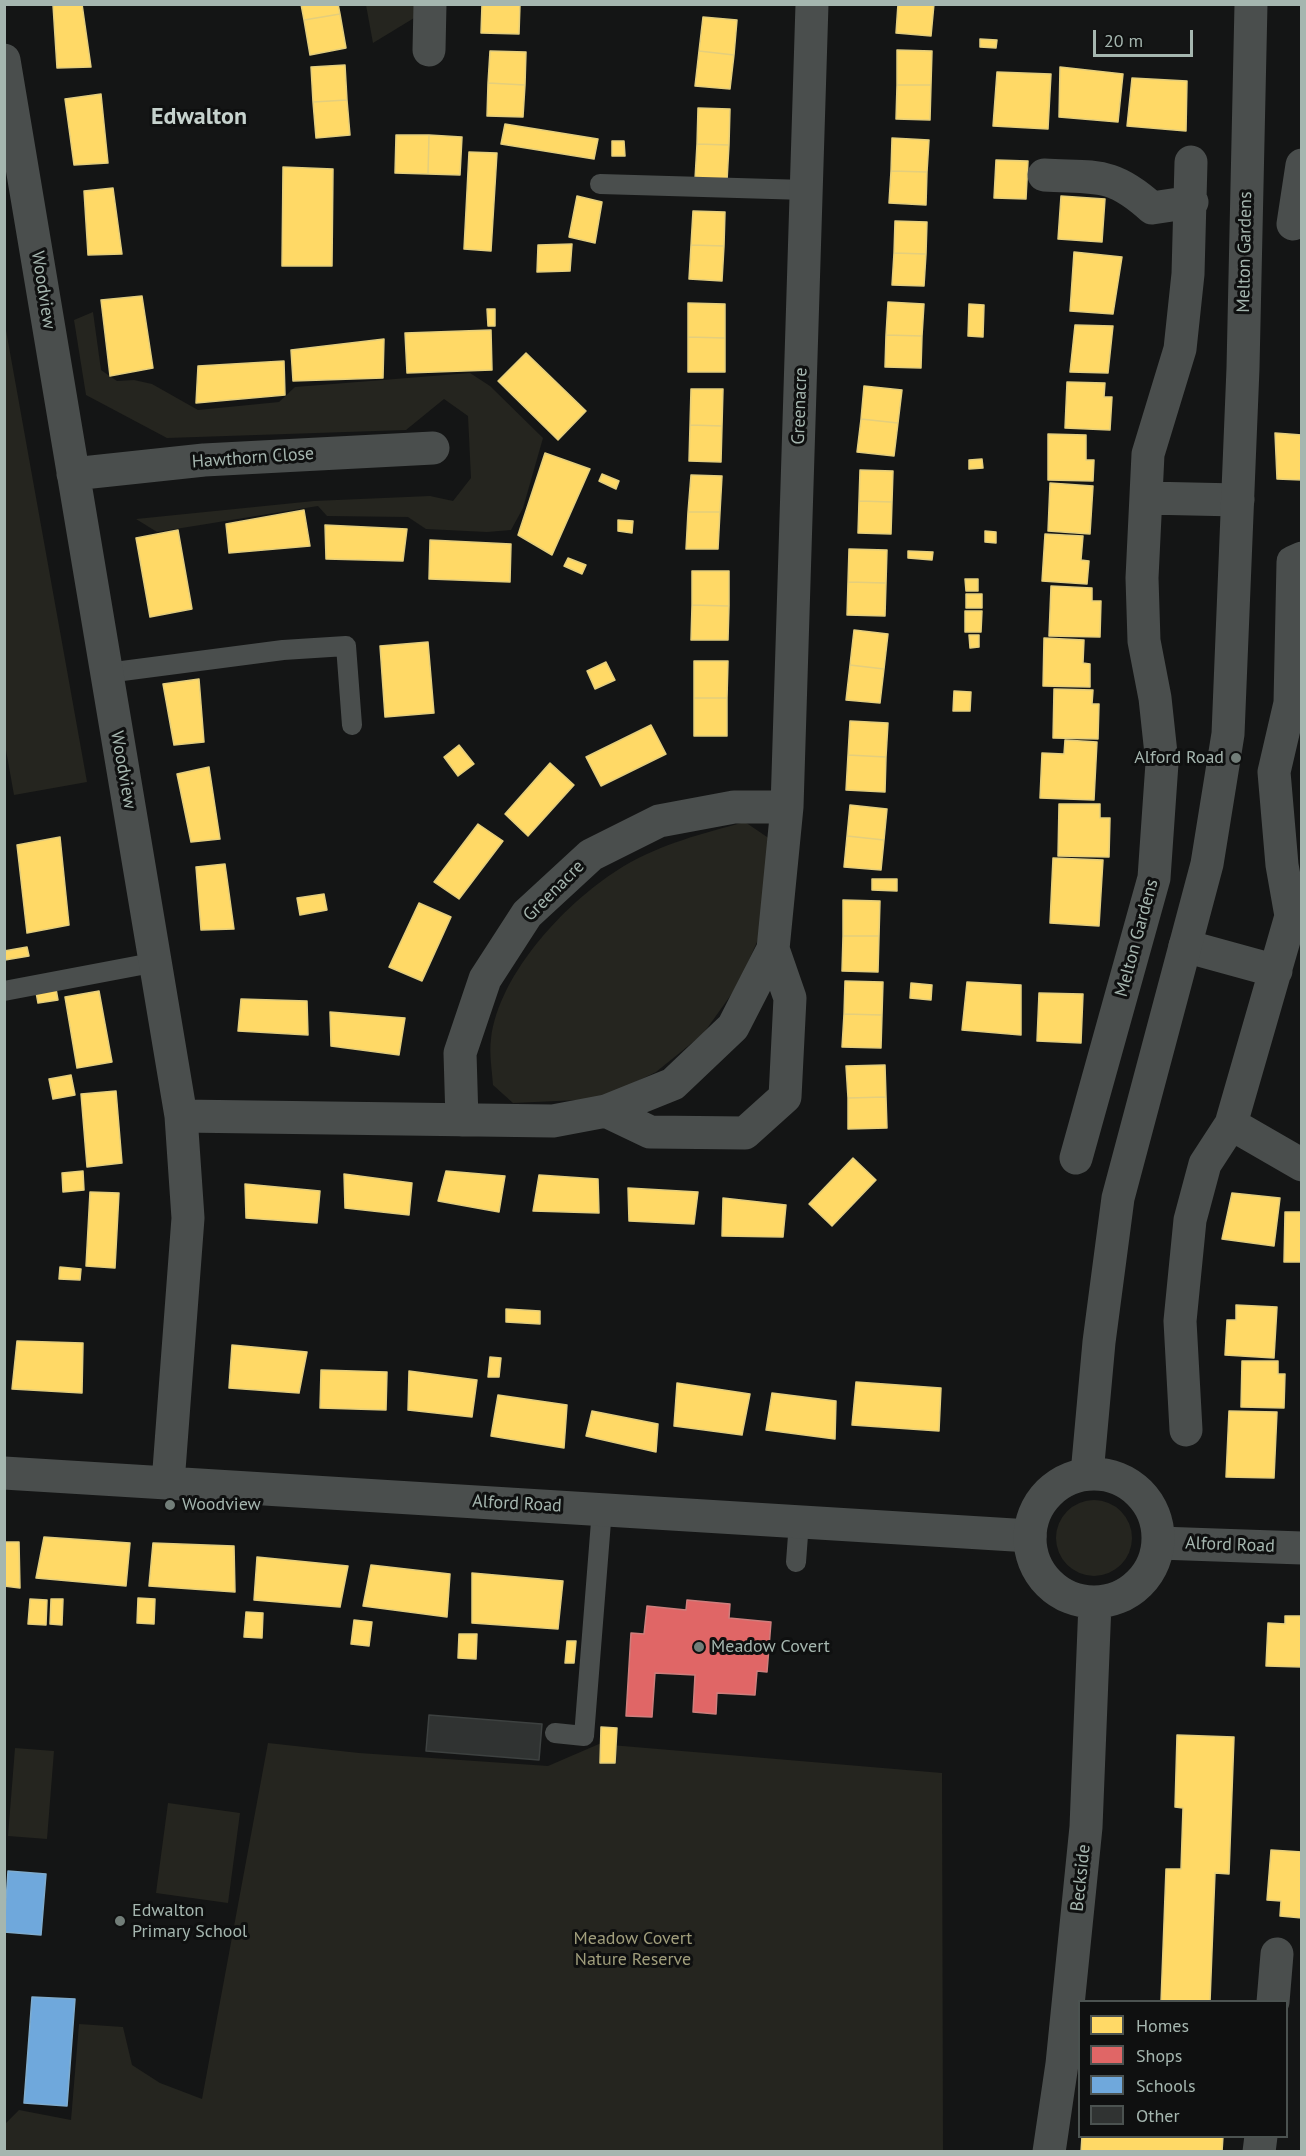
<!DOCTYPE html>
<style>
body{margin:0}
#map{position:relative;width:1306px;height:2156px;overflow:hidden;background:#141515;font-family:"PT Sans",sans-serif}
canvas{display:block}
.frame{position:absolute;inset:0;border:6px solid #a5b6af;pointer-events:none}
.legend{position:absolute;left:1078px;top:2000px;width:210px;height:138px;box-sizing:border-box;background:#0f1010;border:2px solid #4b5250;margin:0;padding:8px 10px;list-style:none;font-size:18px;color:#a5b6af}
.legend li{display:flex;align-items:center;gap:12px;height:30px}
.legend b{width:30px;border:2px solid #4b5250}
.scale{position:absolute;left:1093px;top:30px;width:100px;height:27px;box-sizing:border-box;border:3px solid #a5b6af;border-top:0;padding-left:8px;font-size:18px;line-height:21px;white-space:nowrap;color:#a5b6af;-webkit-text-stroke:4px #0f1010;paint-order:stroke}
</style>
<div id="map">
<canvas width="1306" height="2156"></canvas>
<div class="frame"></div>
<ul class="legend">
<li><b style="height:16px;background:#ffd966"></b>Homes</li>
<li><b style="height:16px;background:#e06666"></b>Shops</li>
<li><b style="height:16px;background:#6fa8dc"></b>Schools</li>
<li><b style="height:16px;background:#303332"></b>Other</li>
</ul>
<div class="scale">20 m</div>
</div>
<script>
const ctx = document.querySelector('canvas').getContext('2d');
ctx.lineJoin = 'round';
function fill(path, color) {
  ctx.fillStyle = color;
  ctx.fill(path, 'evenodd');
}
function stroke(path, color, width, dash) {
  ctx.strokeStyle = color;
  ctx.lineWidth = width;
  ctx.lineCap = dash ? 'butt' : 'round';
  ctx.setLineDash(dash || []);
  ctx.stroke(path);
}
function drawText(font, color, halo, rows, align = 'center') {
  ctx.font = font + ' "PT Sans",sans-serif';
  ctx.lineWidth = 6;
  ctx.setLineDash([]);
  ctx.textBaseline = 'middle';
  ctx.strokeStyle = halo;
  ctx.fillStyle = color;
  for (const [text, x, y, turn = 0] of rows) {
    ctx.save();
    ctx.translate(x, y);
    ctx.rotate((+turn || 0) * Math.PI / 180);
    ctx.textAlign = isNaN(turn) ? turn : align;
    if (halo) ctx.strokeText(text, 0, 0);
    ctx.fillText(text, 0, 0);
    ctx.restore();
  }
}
fill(new Path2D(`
 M366 5H420L419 15 373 43Z
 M93 312 101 370 117 381 134 380 152 384 198 410 279 402 295 387 470 373 490 386 543 438 523 508 511 530 487 532 426 529 408 517 327 516 318 506 157 532 136 519 314 501 430 496 453 501 471 478 468 416 444 399 406 430 167 438 86 395 74 320Z
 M4 319 87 782 14 795 4 739Z
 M745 822 770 839 760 935 738 985 703 1034 656 1072 601 1099 513 1103 493 1085C492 1070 489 1053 491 1039 499 972 569 899 624 866 661 844 704 833 745 822Z
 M1056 1538a38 38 0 1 1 76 0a38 38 0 1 1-76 0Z
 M268 1743 359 1753 548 1766 599 1744 942 1773 943 2151 5 2152V2124L19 2110 71 2120 79 2024 123 2027 132 2065 160 2083 202 2099Z
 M15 1748 54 1751 47 1839 8 1836Z
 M168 1803 240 1813 228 1903 156 1893Z`), '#25251f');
const homes = new Path2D(`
 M82 4 91 67 57 68 53 5Z
 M301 4H338L340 14 304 20Z
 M482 4H520L519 34 481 33Z
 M898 4H934L931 36 896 33Z
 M340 14 346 48 310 55 304 20Z
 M703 17 737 20 734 55 699 51Z
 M980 39 997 40 996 48 980 47Z
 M897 50 932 51 931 85H897Z
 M490 51 526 52 525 85 488 83Z
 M699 51 734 55 730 89 695 86Z
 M345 65 347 100 313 102 311 67Z
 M1060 67 1123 74 1118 122 1059 117Z
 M997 72 1051 74 1048 129 993 126Z
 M1132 78 1187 81 1186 131 1127 126Z
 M488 83 525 85 523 117 487 116Z
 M897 85H931L930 120 896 119Z
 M101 94 108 163 74 165 65 99Z
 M347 100 350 135 316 138 313 102Z
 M698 108 730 109 729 145 697 144Z
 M505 124 598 139 594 159 501 144Z
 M396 135H429L428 174 395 173Z
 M429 135 462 137 460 175 428 174Z
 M892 138 929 140 927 172 891 171Z
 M612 141H624L625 156H612Z
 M697 144 729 145 727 181 695 179Z
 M469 152 497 153 491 251 464 249Z
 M996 160 1028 161 1026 199 994 198Z
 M283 167 333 169 332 266H282Z
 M891 171 927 172 926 205 889 203Z
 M113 188 122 254 88 255 84 191Z
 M577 196 602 202 595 243 569 237Z
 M1061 196 1105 199 1102 242 1058 239Z
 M693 211 725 212 724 246 691 245Z
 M895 221 927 222 926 254 894 253Z
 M572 244 570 271 537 272 538 245Z
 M691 245 724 246 722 281 689 279Z
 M1074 252 1122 257 1113 314 1070 311Z
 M894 253 926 254 924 286 892 285Z
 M142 296 153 368 110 376 101 300Z
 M888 302 924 304 922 336 886 335Z
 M688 303 725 304V338L688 337Z
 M969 304 984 305 983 337 968 336Z
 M487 309H495V326H488Z
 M1075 325 1113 326 1108 373 1070 372Z
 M491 330 492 370 407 373 405 333Z
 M886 335 922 336 921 368 885 367Z
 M688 337 725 338V372H688Z
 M384 339 383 378 293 381 291 350Z
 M526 353 586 411 558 440 498 381Z
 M284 361 285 395 196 403 198 366Z
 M1067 382 1105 383 1104 397H1112L1110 430 1065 428Z
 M864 386 902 390 898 423 861 419Z
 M691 389H723L722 426 690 425Z
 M861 419 898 423 894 456 857 452Z
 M690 425 722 426 721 462 689 461Z
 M1275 433 1302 435V480L1277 479Z
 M1048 434 1086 435V460H1094L1093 481 1048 480Z
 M545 453 590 469 552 555 518 535Z
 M982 459 983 468 969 469V460Z
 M860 470 893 471 892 502 859 501Z
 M602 474 619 481 616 489 599 481Z
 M691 475 722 476 720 512H688Z
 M1050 483 1093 486 1090 534 1048 531Z
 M859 501 892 502 891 534 858 533Z
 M304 510 310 546 229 553 226 524Z
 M688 512H720L718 549H686Z
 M618 520 633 521 632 533 618 531Z
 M325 525 407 529 403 561 326 559Z
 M178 530 192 609 150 617 136 538Z
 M985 531 996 532V543L985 542Z
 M1045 534 1083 536 1081 560 1089 561 1087 584 1042 581Z
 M430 540 511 544 510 582 429 579Z
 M849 549 887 550 886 583 848 582Z
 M908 551 933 552 932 560 908 558Z
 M568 558 586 565 582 574 564 566Z
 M692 571H729V606L692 605Z
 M965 579H978V591H966Z
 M848 582 886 583 885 616 847 615Z
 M1051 586 1092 588V601H1101L1100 637 1049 636Z
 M966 594H982V608H966Z
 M692 605 729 606 728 640H691Z
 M965 611H982L981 632H965Z
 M854 630 888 634 884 669 850 665Z
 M969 635H979V647L970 648Z
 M1044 638 1084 640 1083 663 1090 664V687L1043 686Z
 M428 642 434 713 385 717 380 646Z
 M694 661H728L727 698H694Z
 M606 662 615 680 595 689 587 671Z
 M850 665 884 669 880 703 846 700Z
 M199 679 204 742 174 745 163 684Z
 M1054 689 1093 690 1092 704H1099L1098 739 1053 738Z
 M954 691 971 692 970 711H953Z
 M694 698H727V736H694Z
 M850 721 888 723 886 757 848 755Z
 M651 725 666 754 601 786 586 757Z
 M1065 740 1097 742 1094 800 1040 798 1042 753 1064 754Z
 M459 745 474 764 458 776 444 757Z
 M848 755 886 757 885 792 846 790Z
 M550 763 574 785 528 836 505 814Z
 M209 767 220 839 191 842 177 774Z
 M1059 804H1100V818H1110L1109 857 1058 856Z
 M850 805 887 809 884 840 847 836Z
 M478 824 503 841 459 899 434 882Z
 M847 836 884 840 881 870 844 867Z
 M60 837 69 925 27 933 17 845Z
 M1053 858 1103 860 1099 926 1050 923Z
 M225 864 234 929 201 930 196 867Z
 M872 879H897V891L872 890Z
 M324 894 327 910 300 915 297 898Z
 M843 900 880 901 879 936H843Z
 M419 903 451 917 422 981 389 967Z
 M843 936H879L878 972 842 971Z
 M27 947 29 956 5 960 4 951Z
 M845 981 883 982 882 1015 844 1014Z
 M967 982 1021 985V1035L962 1030Z
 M911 983 932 985 931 1000 910 998Z
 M56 989 58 1000 38 1003 36 992Z
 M99 991 112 1062 77 1068 65 997Z
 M1039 993 1083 994 1081 1043 1037 1041Z
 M241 999 307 1001 308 1035 238 1031Z
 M330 1012 405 1018 399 1055 331 1046Z
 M844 1014 882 1015 881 1048 842 1047Z
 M885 1065 886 1097 848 1098 846 1066Z
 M71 1075 75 1095 53 1099 49 1079Z
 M116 1091 122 1163 87 1167 81 1094Z
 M886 1097 887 1128 848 1129V1098Z
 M853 1158 876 1180 832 1226 809 1204Z
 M83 1171 84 1190 63 1192 62 1173Z
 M446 1171 505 1176 499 1212 438 1201Z
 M344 1174 412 1183 409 1215 345 1208Z
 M539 1175 598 1179 599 1213 533 1211Z
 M245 1184 320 1191 317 1223 246 1218Z
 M628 1188 698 1192 694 1224 629 1221Z
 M90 1192 119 1193 115 1268 86 1266Z
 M1232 1193 1280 1198 1274 1246 1222 1239Z
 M723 1198 786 1205 783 1237 722 1236Z
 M1285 1212H1302V1262H1284Z
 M60 1267 81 1269 80 1280 59 1279Z
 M1236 1305 1277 1307 1274 1358 1225 1355 1227 1320H1236Z
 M506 1309 540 1311V1324L506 1322Z
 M17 1341 83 1343 82 1393 12 1389Z
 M232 1345 307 1352 299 1393 229 1388Z
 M490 1357 501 1358 499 1377H488Z
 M1242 1361H1278V1374H1285L1284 1408 1241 1407Z
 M321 1370 387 1372 386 1410 320 1408Z
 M409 1371 477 1380 472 1417 408 1410Z
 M856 1382 941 1388 939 1431 852 1425Z
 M677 1383 750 1394 742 1435 674 1426Z
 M772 1393 836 1401 835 1439 766 1430Z
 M498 1395 567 1405 564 1448 491 1436Z
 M592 1411 658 1424 656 1452 586 1436Z
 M1229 1411 1277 1412 1274 1478 1226 1477Z
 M44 1537 130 1543 126 1586 36 1578Z
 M4 1542H19L20 1588 4 1586Z
 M153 1543 234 1546 235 1592 149 1586Z
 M257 1557 348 1566 340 1607 254 1600Z
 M371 1565 450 1574 447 1617 363 1606Z
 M472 1573 563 1581 558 1629 472 1623Z
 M138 1598 155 1599 154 1624 137 1623Z
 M30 1599 47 1600 46 1625 28 1624Z
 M51 1599H63L62 1625 50 1624Z
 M246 1612 263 1613 262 1638 244 1637Z
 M1285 1616H1302V1667L1266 1666 1268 1623 1285 1624Z
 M354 1620 372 1622 369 1646 351 1644Z
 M459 1634H477L476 1659 458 1658Z
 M567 1641H576L574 1663H565Z
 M601 1727 617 1728 615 1763H600Z
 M1177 1735 1234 1737 1229 1874 1215 1873 1210 2002H1161L1166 1869H1181L1183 1808 1175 1807Z
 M1271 1850 1302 1852V1918L1280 1916 1281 1901 1267 1900Z
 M1082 2136H1223L1222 2152H1081Z`);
fill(homes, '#ffd966');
stroke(homes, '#e4ce7c', 1.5);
const shops = new Path2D(`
 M687 1600 730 1604 729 1618 771 1622 767 1672 757 1671 755 1695 717 1693 716 1714 693 1712 695 1675 655 1673 652 1717 626 1716 631 1633 644 1634 647 1606 686 1610Z`);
fill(shops, '#e06666');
stroke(shops, '#ce7e7c', 1.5);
const schools = new Path2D(`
 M8 1871 46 1874 41 1935 4 1932Z
 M32 1997 75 1999 67 2106 24 2103Z`);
fill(schools, '#6fa8dc');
stroke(schools, '#7facce', 1.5);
const building = new Path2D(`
 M429 1715 542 1724 539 1760 426 1751Z`);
fill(building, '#303332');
stroke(building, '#3d4140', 1.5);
stroke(new Path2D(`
 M600 184 806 190
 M107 673 283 650 346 646 352 725
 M4 991 157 962
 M796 1562 799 1522
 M555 1733 584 1736 602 1509`), '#4a4e4d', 20);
stroke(new Path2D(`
 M429 50 430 4
 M4 60 181 1116 188 1218 168 1483
 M1044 175C1096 178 1111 171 1152 208L1192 202
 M1293 224 1302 165
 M73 474 204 460 433 448
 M1146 498 1238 500
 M1185 946 1276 971
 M606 1111 650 1132 745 1133 785 1097 790 998 773 949
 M181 1116 553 1121 606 1111 673 1084 733 1027 773 949 787 807 812 4
 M462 1120 460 1053 485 979 527 914 591 855 659 821 734 807H787
 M1231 1124 1302 1165
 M1076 1158 1154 878 1162 763 1155 698 1144 641 1142 578 1148 454 1180 349 1188 274 1191 162
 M1186 1430 1180 1321 1190 1220 1205 1164 1231 1124 1291 916 1282 865 1274 772 1290 703 1293 562 1302 558
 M4 1473 1030 1536
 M1159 1543 1302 1548
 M1273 2002 1277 1954
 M1259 2152 1261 2136`), '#4a4e4d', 33);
stroke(new Path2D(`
 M1087 1474 1099 1342 1118 1198 1207 864 1228 734 1243 368 1251 4
 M1030 1538a64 64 0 1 1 128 0a64 64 0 1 1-128 0Z
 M1049 2152 1062 2064 1086 1827 1095 1603`), '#4a4e4d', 33);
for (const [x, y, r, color] of [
 [1236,758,6,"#727e79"],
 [170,1505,6,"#727e79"],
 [699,1647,6,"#727e79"],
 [120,1921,6,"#727e79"]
]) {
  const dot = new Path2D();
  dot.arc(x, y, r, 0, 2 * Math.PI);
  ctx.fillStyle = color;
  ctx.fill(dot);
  stroke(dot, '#0f1010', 2);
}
drawText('18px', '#a5b6af', '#0f1010', [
 ["Melton Gardens",1245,252,-89],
 ["Woodview",43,290,81],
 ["Greenacre",800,406,-88],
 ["Hawthorn Close",253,458,-4],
 ["Woodview",123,770,80],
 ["Greenacre",554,891,-45],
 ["Melton Gardens",1137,938,-75],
 ["Alford Road",517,1504,3],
 ["Alford Road",1230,1545,2],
 ["Beckside",1081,1878,-84]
]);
drawText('18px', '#a5b6af', '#0f1010', [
 ["Alford Road",1224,758,"right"],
 ["Woodview",182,1505],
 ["Meadow Covert",711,1647],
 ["Edwalton",132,1911],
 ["Primary School",132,1932]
], 'left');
drawText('18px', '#a19e7c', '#0f1010', [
 ["Meadow Covert",633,1939],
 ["Nature Reserve",633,1960]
]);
drawText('bold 24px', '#c6d2cd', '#0f1010', [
 ["Edwalton",199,117]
]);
</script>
